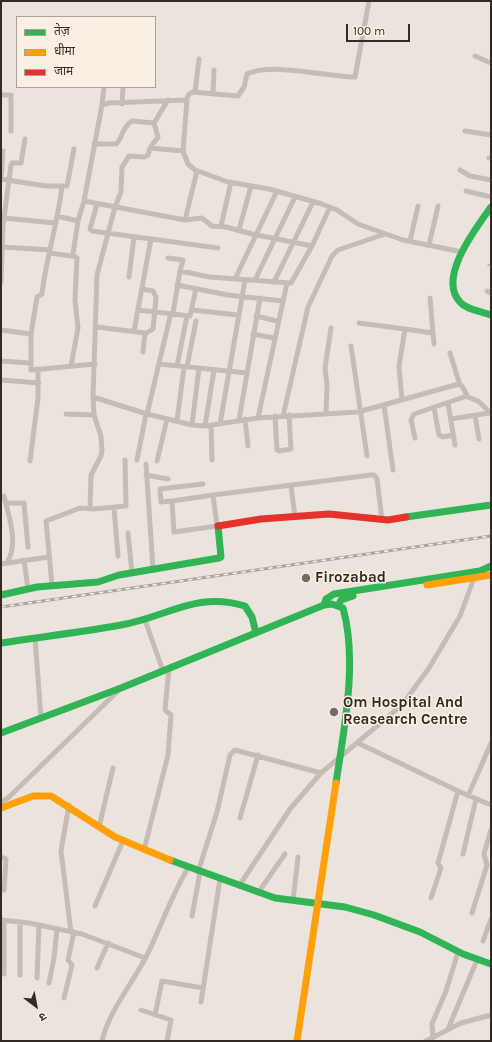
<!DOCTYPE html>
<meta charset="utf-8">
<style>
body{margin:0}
#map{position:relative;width:492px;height:1042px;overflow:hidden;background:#ebe4dd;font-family:Karla,"Noto Sans Devanagari",sans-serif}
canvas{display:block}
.frame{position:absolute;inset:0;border:2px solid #342a25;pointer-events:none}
.legend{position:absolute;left:16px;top:16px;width:140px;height:72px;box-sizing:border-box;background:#f9efe3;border:1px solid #aaa097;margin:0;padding:5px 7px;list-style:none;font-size:12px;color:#342a25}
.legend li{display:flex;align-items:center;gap:8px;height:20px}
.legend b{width:20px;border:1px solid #aaa097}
.north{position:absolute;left:16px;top:986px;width:40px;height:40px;-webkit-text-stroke:3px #f9efe3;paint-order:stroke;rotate:148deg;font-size:11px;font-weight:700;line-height:16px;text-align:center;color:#342a25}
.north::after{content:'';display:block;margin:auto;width:14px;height:18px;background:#342a25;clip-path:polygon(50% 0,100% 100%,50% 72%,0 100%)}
.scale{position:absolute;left:346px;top:24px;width:64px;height:18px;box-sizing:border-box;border:2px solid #342a25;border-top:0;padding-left:5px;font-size:12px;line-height:14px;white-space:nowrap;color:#342a25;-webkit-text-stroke:3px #f9efe3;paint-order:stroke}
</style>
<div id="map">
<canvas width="492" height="1042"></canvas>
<div class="frame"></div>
<ul class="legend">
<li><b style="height:5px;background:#30b455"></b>तेज़</li>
<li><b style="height:5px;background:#ff9f0a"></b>धीमा</li>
<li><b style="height:5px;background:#e5322d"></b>जाम</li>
</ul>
<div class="north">उ</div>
<div class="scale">100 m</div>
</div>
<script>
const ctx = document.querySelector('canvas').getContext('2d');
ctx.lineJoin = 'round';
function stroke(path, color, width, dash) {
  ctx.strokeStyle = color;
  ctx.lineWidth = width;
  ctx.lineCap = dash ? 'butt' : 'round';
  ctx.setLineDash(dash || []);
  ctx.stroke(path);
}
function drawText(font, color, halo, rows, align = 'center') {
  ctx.font = font + ' Karla,sans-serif';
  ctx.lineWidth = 3;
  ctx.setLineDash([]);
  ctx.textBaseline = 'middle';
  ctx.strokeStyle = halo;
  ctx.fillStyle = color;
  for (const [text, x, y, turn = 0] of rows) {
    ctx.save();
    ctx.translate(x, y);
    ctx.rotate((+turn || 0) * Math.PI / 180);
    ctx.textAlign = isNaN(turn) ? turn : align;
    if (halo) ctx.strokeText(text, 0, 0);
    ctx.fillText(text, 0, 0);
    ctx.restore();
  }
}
stroke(new Path2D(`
 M488 265H491`), '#98bcbd', 1.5);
stroke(new Path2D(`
 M475 56 491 63
 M195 92 199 59
 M213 94 214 70
 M1 95H11V131
 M168 100 154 123 158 137 150 148 148 155 145 157 129 156 122 167 121 192 115 207 97 275 93 397 147 414 192 425 205 426 258 418 358 412 459 384 462 386 468 397 478 401 491 413
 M187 100 183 151 188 164 195 170 228 182 269 189 322 204 337 210 358 224 403 240 462 252
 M122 104 123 87
 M102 105 104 87
 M465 131 491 135
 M94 144H116C123 138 121 128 132 121L154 123
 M150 148 183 151
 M489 158H491
 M460 170 470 176 491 180
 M1 179 46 186H67L74 149
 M1 180 3 151
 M466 191 491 197
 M84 201 185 220 202 218 212 226 226 227 252 234 312 246
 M97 204 90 229 92 231 218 248
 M57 216 78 221
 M4 218 55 223
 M185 220 197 171
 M221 226 231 182
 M239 230 251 186
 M410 241 418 206
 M429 245 438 206
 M2 247 50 250
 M50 253 71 256 73 254 78 221 84 201 102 105 109 103 186 100 189 94 193 92 238 96 244 87 247 74C273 62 326 77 355 77L369 1
 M168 258 183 260 180 271
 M129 277 134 237
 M235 279 277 191
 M255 280 295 197
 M1 282 3 225 11 165 12 163H21L25 139
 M274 282 313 202
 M177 285 228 295 282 301
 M142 289 153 291 156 297 153 329 145 334
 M487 291 491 293
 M430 298 433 333
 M138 310 190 316 196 289
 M192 310 238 315
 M256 316 277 321
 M359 323 405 329 399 366 402 400
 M97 327 145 333 143 352
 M405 329 433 333 434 344
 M1 330 31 334V370L95 364
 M134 331 151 239
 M31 334 37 297 42 294C46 258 58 223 62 186
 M253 334 274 338
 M351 346 367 456
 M450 353 460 385
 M1 361 30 363
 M159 364 247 373
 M71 366 78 328 75 300 77 258 72 255
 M177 366 187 316
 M187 367 196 321
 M1 380 39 383
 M448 403 455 445
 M384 405 393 470
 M434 408 439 435 443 437 453 435
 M326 413 327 385 325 368 331 328
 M66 414 94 415
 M147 414 170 317 173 313 180 271 210 277 291 283 312 246 330 207
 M475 415 479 439
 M275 416 277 450 279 451 291 449 289 415
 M283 416 308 307 332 256 338 250 385 234
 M258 418 287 283
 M245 419 248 446
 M451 419 489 413
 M239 420 260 298
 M177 421 184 367
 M220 424 245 280
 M192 425 199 368
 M211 425 212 460
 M205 426 214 370
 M415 438 411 420 414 414 467 396
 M137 460 146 414
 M30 461 38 398V369
 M157 461 167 419
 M146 464 153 569
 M146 475 168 479
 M291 486 295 517
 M213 495 172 501 174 532 217 526 213 495 371 475H374L377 479 382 520
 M4 496C9 518 19 542 7 563
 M172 501 161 502 160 489 203 484
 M6 503H24L28 547
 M114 508 118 556
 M90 509 91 475 101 456 102 451 101 436 94 415 93 397
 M128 533 132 573
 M24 560 28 589
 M1 564 49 557
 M52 585 46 521 80 508 94 509 126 506 125 460
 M145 620 163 671
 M35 638 41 718
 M358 743 458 791 491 805
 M468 796 491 743
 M1 802 8 798 119 690
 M69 805 61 851 71 932
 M240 818 258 755
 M99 827 113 768
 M144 850 168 755 171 715 165 710 169 668
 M463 854 476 799
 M1 857 6 859 4 890
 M198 872 217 812 230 755 235 750 321 773
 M239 886 290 809 321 773 402 705 429 668 460 616 474 578
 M258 893 285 854
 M431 898 441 868 438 863 458 791
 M293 901 298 857
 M95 906 123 841
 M472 913 487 865 484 854 491 830
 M192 916 200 872
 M1 920 29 923 82 934 145 958
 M4 920V974
 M483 941 491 919
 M97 968 108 943
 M20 975V922
 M37 978 39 925
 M49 983 54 958 57 929
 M64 998 72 965 68 960 74 932
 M201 1002 220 879
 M141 1010 171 1020 167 1041
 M155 1015 162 981 203 988
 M448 1029 477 960
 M433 1037 432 1024 446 991 458 952
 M102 1041C109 1011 132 984 146 957 161 927 171 896 188 868
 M426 1041 461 1023 491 1015`), '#c4bdb6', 5);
stroke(new Path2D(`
 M491 207C476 228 437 278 460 302 467 310 481 311 491 315
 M406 517 491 505
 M1 595 37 587 98 582 119 575 219 558 221 557 218 526
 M324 605 326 599 334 594 480 571 491 566
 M338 606 341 600 353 596
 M1 643C41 637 82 632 121 625 167 617 196 591 245 606L252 617 256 633
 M1 733 121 688 324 605 332 604 343 608C358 661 344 729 336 783
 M170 860 275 898 345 907 374 915 420 932 463 954 491 964`), '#30b455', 7);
stroke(new Path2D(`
 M427 585 491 575
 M1 808 33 796H51L115 837 170 860
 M297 1041 336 783`), '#ff9f0a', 7);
stroke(new Path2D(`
 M218 526 261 519 329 514 388 520 406 517`), '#e5322d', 7);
const rail = new Path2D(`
 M1 607 491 536`);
stroke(rail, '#aba5a1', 3);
stroke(rail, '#f9efe3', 1.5, [4.5]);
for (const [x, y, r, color] of [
 [306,578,5,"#746b65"],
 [334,712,5,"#746b65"]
]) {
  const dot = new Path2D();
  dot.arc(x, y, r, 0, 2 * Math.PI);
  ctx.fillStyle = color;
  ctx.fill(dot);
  stroke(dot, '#f9efe3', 1.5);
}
drawText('bold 15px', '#342a25', '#f9efe3', [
 ["Firozabad",315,578],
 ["Om Hospital And",343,703],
 ["Reasearch Centre",343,720]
], 'left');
</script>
